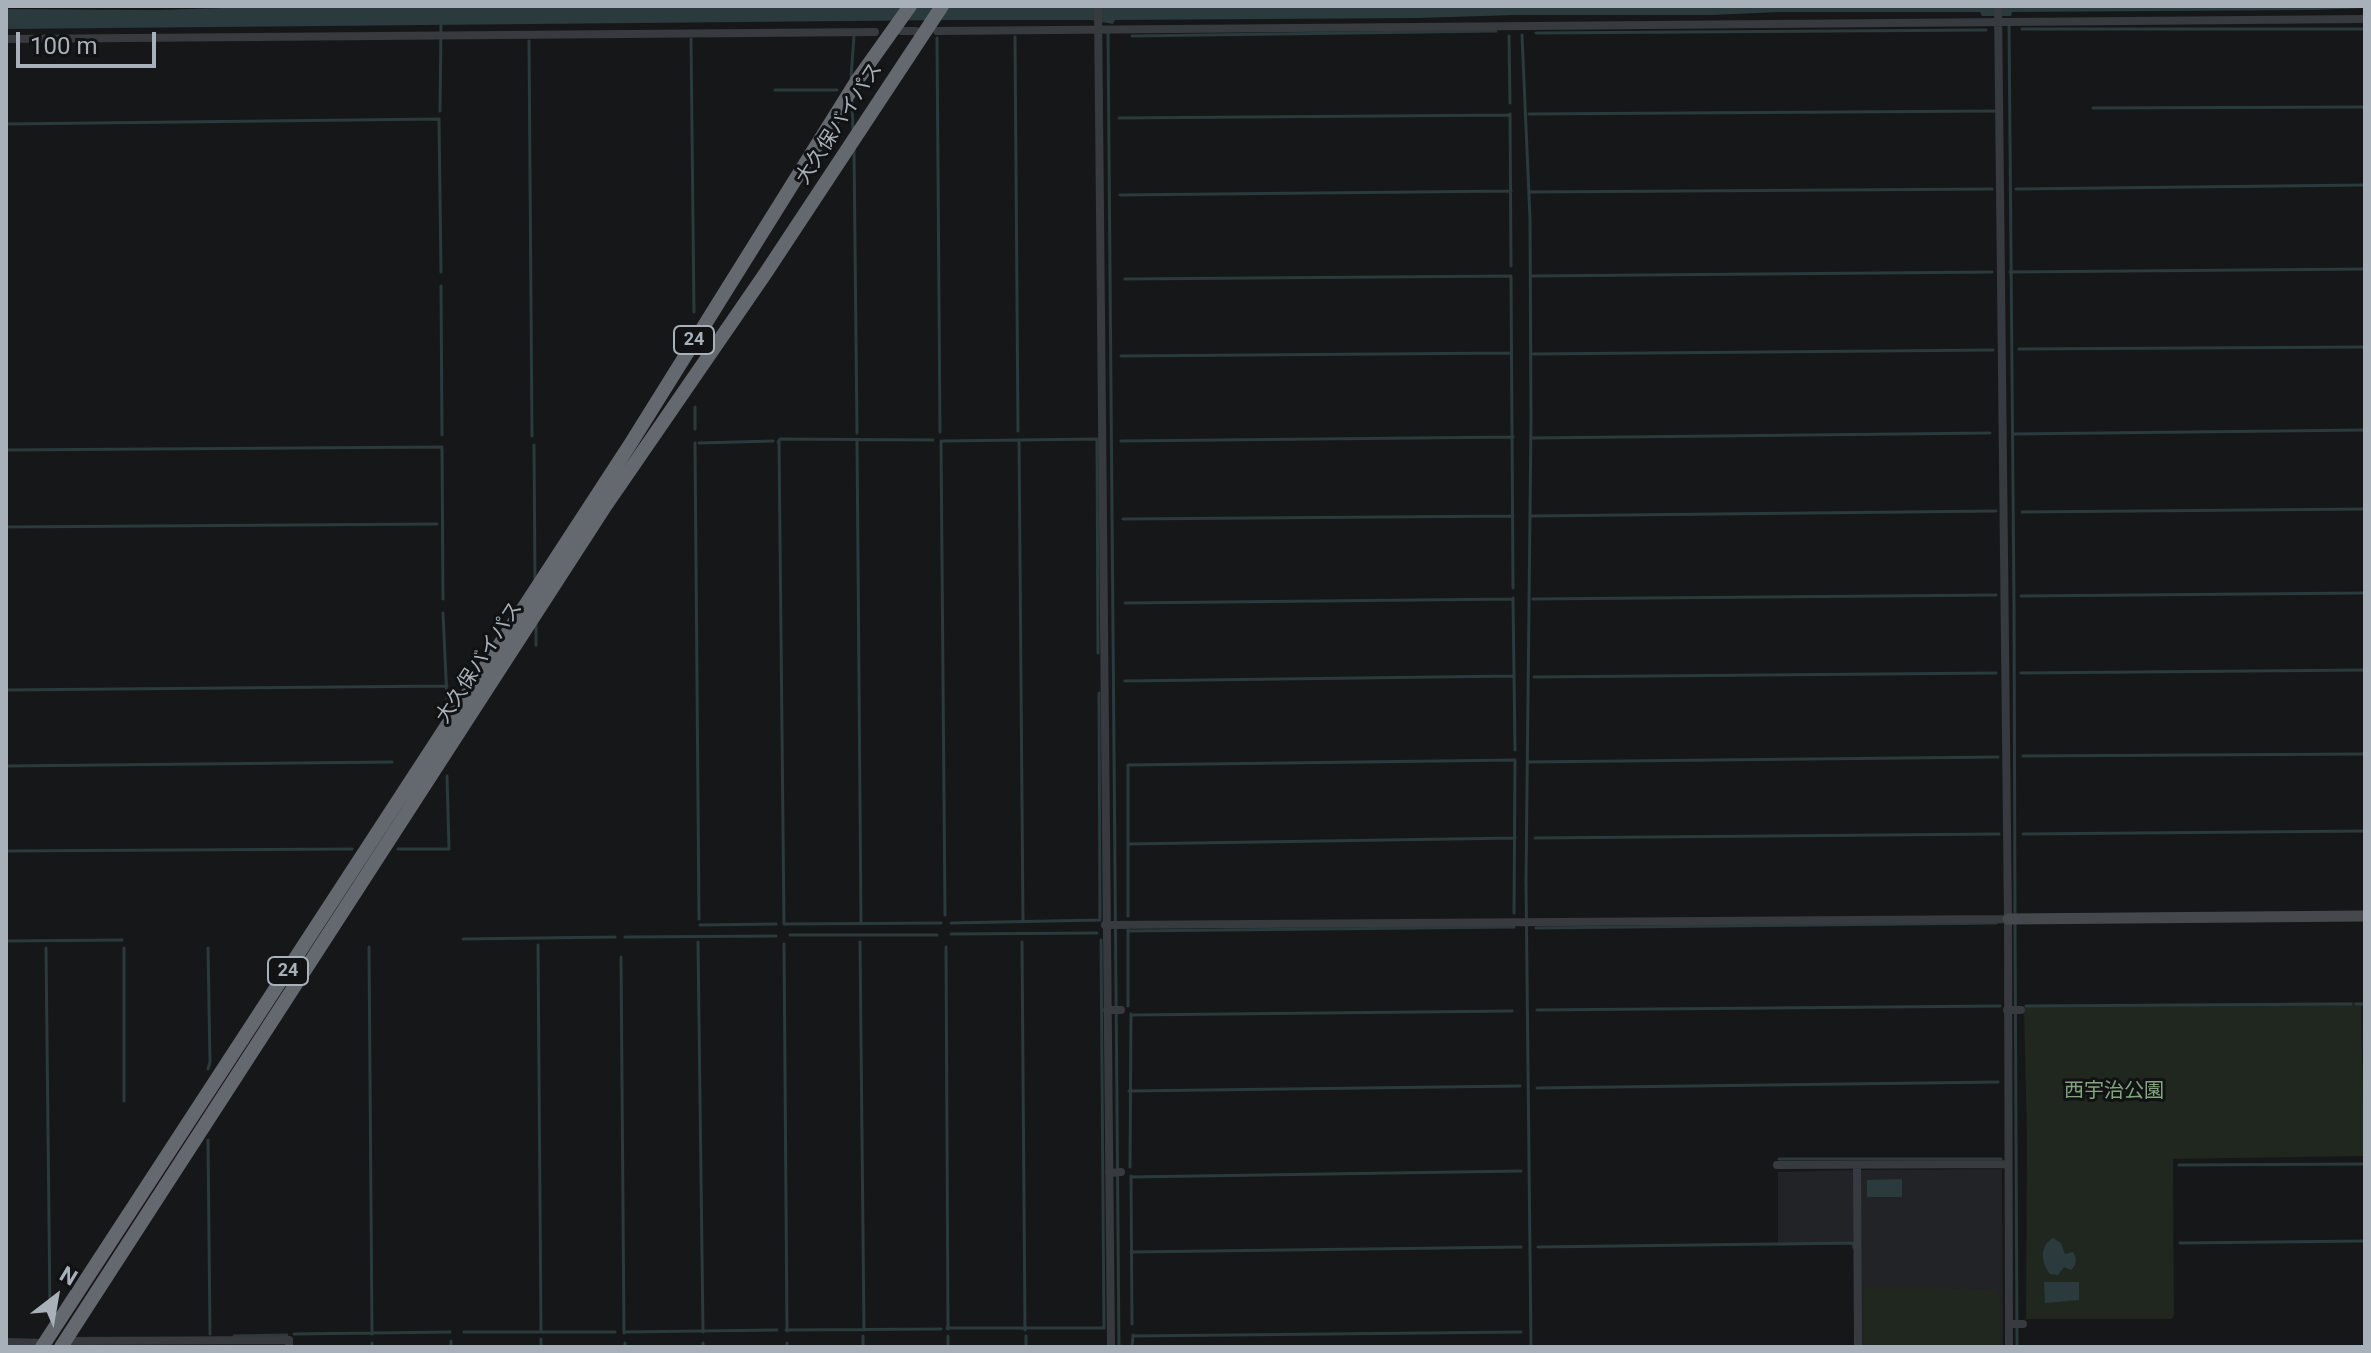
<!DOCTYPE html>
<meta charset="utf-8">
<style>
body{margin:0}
#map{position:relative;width:2371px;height:1353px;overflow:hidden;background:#161719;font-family:Roboto,sans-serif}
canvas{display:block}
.frame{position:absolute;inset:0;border:8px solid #a8b1b9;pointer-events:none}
.north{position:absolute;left:16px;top:1257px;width:80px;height:80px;-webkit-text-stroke:6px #111214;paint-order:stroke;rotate:31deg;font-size:22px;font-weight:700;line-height:32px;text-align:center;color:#a8b1b9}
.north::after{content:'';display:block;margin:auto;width:28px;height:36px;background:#a8b1b9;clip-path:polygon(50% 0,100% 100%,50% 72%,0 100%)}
.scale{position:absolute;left:16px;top:32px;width:140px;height:36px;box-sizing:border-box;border:4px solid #a8b1b9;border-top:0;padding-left:10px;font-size:24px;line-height:28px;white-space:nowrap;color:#a8b1b9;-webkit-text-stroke:6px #111214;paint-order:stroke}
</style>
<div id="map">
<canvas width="2371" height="1353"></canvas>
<div class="frame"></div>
<div class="north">N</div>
<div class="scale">100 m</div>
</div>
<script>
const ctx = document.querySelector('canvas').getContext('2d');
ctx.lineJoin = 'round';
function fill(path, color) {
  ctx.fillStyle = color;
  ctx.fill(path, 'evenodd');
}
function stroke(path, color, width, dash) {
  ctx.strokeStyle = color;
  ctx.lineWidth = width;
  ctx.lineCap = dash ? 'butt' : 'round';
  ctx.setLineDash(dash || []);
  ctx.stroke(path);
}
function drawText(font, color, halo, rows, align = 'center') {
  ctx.font = font + ' Roboto,"Noto Sans JP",sans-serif';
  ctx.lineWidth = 6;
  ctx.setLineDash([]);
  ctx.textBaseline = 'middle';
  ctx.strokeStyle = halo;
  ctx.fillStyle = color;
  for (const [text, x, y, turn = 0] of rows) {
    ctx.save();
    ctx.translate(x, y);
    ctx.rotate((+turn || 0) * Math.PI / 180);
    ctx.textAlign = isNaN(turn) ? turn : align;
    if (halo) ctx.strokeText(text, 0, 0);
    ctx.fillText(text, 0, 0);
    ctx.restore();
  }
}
fill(new Path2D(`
 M2002 1169 2003 1347H1861L1860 1170Z
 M1854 1170 1855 1244 1778 1246V1172Z`), '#222326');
fill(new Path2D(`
 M2361 1002 2364 1156 2173 1159 2174 1316 2171 1319H2026L2027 1139 2024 1005Z
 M1864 1287 1994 1289 1996 1296H2000L2001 1347H1863Z`), '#1f271e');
fill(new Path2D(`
 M740 6H2365V8L2315 10 2012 12 2011 16H1982L1980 12H1780L1712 15H1514L1419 18 1115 20 1113 24 1091 20H955L6 29V9L155 10 257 7Z
 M1902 1179V1197H1867V1180Z
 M2053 1238 2061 1243 2065 1254 2073 1252C2077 1258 2077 1265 2071 1270L2064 1267 2058 1275 2050 1274C2041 1263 2039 1246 2053 1238Z
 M2044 1282H2079V1300L2045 1303Z`), '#2b3a3d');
stroke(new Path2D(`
 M2009 23 2014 604 2015 916
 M2022 29H2365
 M1108 31 1119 1347
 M1536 33 1986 30
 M1522 35 1530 219 1531 422 1526 881 1531 1347
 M1132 36 1496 31
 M1509 36 1510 103
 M1015 37 1018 431
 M937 38 940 432
 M691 39 694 312
 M529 41 532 436
 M851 78 854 36
 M775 90H837
 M852 101 853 130
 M2093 108 2365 107
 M440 111 441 23
 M1510 114 1511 266
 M1529 114 1994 111
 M1119 118 1510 115
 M6 124 439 119 441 272
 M854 149 857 433
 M2016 189 2365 185
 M1529 192 1992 189
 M1120 195 1511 191
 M2010 272 2365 269
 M1511 276 1513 588
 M1531 276 1992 272
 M1125 279 1511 276
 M441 286 442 435
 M2019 349 2365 347
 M1533 354 1993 350
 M1121 356 1511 353
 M695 407V429
 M2013 434 2365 430
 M1532 438 1990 433
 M857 440 861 923
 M1019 440 1023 922
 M779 441 784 924 941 923
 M941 441 945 915
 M943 441 1097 439 1098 653
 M1121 441 1513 437
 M778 442 780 439 933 440
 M695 443 699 919
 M699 443 773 441
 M534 445 535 581
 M6 450 442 447 443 599
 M2022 512 2365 509
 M1532 516 1996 511
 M1123 519 1513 516
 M6 527 437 524
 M2021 596 2365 593
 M1513 598 1515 750
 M1533 599 1996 595
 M1125 603 1513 599
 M443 613 447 700
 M536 625V645
 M2021 673 2365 670
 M1534 677 1996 673
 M1125 681 1514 676
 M6 690 447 686
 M2023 756 2365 754
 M1527 762 1998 757
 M6 766 392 762
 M2023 834 2365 831
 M1535 838 1999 834
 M1128 844 1515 838
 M398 849H449L447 776
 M6 851 352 849
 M1514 913 1515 761
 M1128 916V765L1515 760
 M951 923 1100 920 1099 693
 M2015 923 2017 1347
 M700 925 776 924
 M1536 928 1996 923
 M1128 930V1006
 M1128 931 1514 927
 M951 934 1097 933
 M790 935H937
 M625 937 776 936
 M463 939 615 937
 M6 941 122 940
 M698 942 703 1332
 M860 942 864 1330
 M1022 942 1025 1330
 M784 944 787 1331
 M538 945 541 1332
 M369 947 372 1334
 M946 947 948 1329
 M46 948 50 1313
 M124 948V1101
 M621 957 624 1333
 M2356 1004H2362
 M2026 1006 2351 1004
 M1537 1010 2000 1006
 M1131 1015 1512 1011
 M208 1069 210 1062 208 948
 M1537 1088 1998 1082
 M1129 1091 1520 1086
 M208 1140 210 1334
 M1779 1159H2001
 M2179 1165 2365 1164
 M1130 1167 1131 1014
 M1131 1176 1132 1324
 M1131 1177 1521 1171
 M2180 1243 2365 1241
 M1538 1247 1853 1243 1854 1248
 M1131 1252 1521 1247
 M947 1328H1104L1101 940
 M786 1330 941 1329
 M464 1332H615
 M625 1332 777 1330
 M294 1334 450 1332
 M234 1336 287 1335
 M863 1336V1347
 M948 1336V1347
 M1026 1336V1347
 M1133 1336 1521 1332
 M541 1339V1347
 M451 1341V1347
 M372 1343V1347
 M625 1343V1347
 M703 1343V1347
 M787 1343V1347
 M1132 1347 1133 1335`), '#2b3a3d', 3);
stroke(new Path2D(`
 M1098 6 1111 1347
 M1998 6 2008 919 2009 1347
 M901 31H916
 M937 31 2365 19
 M6 39 875 32
 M1105 925 2008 919
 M1107 1010H1121
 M2007 1010H2021
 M1777 1165 2007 1164
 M1857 1165 1858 1347
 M1109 1173 1121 1172
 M2009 1324H2023
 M66 1341 289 1340V1347
 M6 1342 45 1343`), '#373a3e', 8);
stroke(new Path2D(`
 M2008 919 2365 916`), '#45494e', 11);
stroke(new Path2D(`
 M42 1347 631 443 858 79 910 6
 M61 1347 606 505 765 274 942 6`), '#63696f', 14);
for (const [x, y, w] of [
 [694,340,40],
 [288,971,40]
]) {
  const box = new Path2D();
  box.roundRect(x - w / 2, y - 14, w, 28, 6);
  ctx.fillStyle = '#111214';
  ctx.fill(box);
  stroke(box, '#a8b1b9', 2);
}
drawText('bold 18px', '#a8b1b9', null, [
 ["24",694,340],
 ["24",288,971]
]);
drawText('20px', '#a8b1b9', '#111214', [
 ["大久保バイパス",840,124,-57],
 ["大久保バイパス",480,663,-57]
]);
drawText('20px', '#84a57d', '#111214', [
 ["西宇治公園",2114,1092]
]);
</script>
